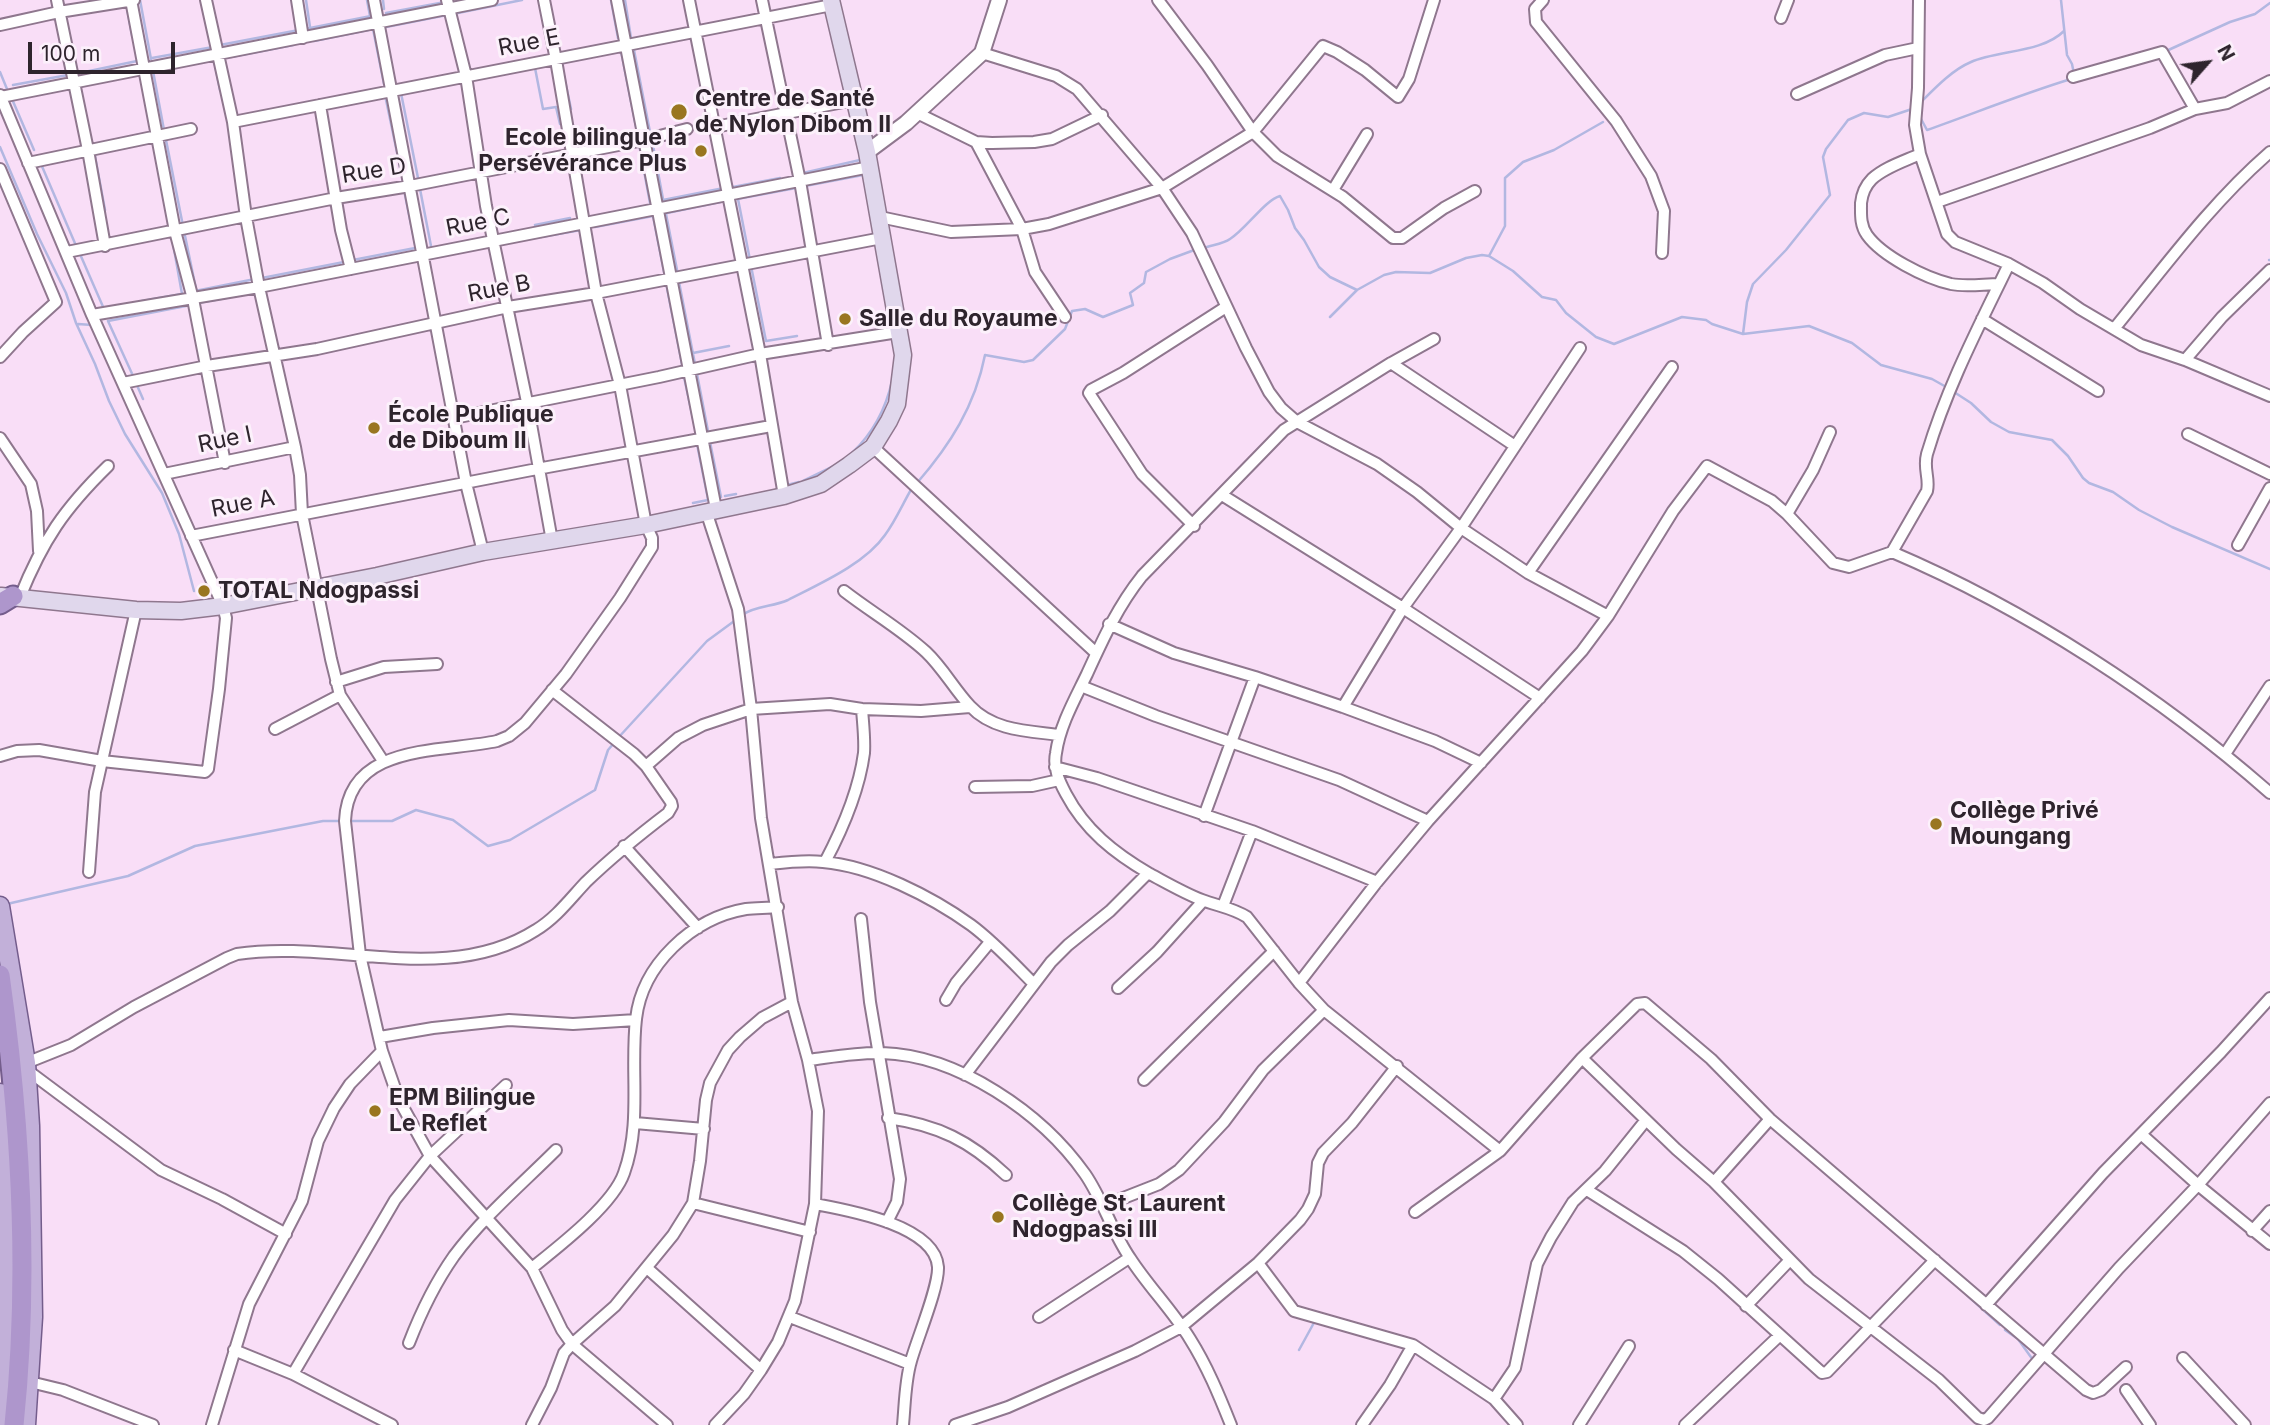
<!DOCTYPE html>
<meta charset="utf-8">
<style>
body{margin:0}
#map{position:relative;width:2270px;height:1425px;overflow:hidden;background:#f9def7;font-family:Inter,sans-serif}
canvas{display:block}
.north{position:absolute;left:2172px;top:28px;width:70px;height:70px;-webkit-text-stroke:5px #fcf1fb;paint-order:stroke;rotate:62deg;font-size:19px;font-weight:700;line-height:28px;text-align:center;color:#2e242d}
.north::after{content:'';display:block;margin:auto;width:24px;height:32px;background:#2e242d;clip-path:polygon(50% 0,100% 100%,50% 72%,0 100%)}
.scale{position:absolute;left:28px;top:42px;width:147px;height:32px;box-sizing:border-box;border:4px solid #2e242d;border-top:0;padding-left:9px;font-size:21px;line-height:24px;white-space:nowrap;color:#2e242d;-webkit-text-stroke:5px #fcf1fb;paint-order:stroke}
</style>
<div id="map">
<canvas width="2270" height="1425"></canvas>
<div class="north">N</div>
<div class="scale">100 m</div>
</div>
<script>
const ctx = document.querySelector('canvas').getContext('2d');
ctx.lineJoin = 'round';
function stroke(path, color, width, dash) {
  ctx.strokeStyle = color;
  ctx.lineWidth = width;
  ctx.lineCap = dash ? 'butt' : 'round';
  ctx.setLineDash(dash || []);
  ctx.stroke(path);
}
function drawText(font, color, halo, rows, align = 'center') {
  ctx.font = font + ' Inter,sans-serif';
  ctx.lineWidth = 6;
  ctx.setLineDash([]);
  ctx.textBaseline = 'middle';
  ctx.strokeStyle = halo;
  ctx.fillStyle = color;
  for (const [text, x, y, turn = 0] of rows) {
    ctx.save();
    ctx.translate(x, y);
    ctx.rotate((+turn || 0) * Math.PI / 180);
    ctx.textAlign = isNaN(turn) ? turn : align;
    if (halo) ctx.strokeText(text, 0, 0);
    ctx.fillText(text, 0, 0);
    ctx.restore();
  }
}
stroke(new Path2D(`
 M140 0 151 59
 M306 0 310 27
 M367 0 370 16
 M383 0 384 9
 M611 0 618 38
 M625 0 631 38
 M2061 0 2067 55 2072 64 2074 74
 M126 3 132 35
 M386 13 445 2
 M453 14 522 0
 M386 27 447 15
 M305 29 371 16
 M373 29 384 84
 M314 41 373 29
 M220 45 299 30
 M634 50 650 132
 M621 51 638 137
 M2164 52 2230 22 2255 14 2270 3
 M231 57 293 45
 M152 58 213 47
 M214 60 220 90
 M535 68 543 109 556 107 560 124
 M153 71 164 130
 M563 71 571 109
 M0 72 7 89
 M75 74 137 61V58
 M13 85 68 75
 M401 93 418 178
 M385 95 403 181
 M12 99 34 150
 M1920 103C1935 88 1952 70 1971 62 1998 50 2042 53 2064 31
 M1920 117 1927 130C1975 113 2022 94 2071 79
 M166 140 183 226
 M652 140 663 199
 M639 144 650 203
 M0 147 37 234 66 293 76 323 95 364 109 401 125 434 162 493 179 534 194 591
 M94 151 105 210
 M41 164 77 248
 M803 173 860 160
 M805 186 863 175
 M733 187 780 178
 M420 189 431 246
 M404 190 416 249
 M737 199 796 188
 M738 199 750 260
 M663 200 724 188
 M667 213 725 201
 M666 214 678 275
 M653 216 665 277
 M535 225 570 218
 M595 227 653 216
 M580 230 582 244
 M184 231 196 289
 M541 237 581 230
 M1204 248C1212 245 1223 244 1230 239 1246 229 1265 200 1280 196L1288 210 1295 228 1304 240 1319 267 1330 277 1357 290
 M80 254 104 309
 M1489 256 1505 226V178L1523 162 1554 150 1603 122
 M353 260 415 248
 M585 260 587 274
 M2269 260H2270
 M751 266 766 341 797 336
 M262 278 344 262
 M679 282 695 364
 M666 283 683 369
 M195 291 250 280
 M142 301 182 294 172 238
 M198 303 226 298
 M1330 317 1357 290 1384 275 1396 272 1430 273 1466 258 1482 255 1489 256 1513 271 1542 297 1556 300 1566 313 1596 337 1614 344 1682 317 1706 320 1712 324 1743 334 1809 326 1852 343 1881 365 1932 379 1948 388
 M78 324 92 325
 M1743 334 1747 302 1753 284 1786 250 1830 195 1823 157 1826 149 1848 120 1864 113 1888 117 1912 109
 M693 353 729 346
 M697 374 708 431
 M684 377 695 428
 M134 378 108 321 191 305
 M136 383 143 399
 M1954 392 1971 403 1991 422 2009 432 2052 440 2068 456 2083 478 2089 483 2113 492 2139 510 2172 527 2270 569
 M710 442 721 497
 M697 444 708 499
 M852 453C872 434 886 408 892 381
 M803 481 834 466
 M917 483C950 445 975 406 985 355L1024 362 1033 360 1065 329 1072 311 1085 309 1103 317 1133 305 1130 293 1144 283 1146 272 1170 259 1197 249
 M787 485 799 482
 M725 496 736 494
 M693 503 708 500
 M742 615C756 605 773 607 788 600 819 584 865 564 885 535 896 520 903 503 912 488
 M618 738 707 641 737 619
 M348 821H392L416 810 453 820 488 846 510 840 595 790 608 750 614 743
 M7 904 128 876 195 846 323 821H341
 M1968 1296 2000 1325
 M2005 1330 2018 1339 2033 1360
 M1299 1350 1316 1319`), '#b2b7e1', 2.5);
const minor = new Path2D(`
 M57 0 88 150 105 246
 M131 0 175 231 193 299 225 463
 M206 0 233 122 246 217 259 287 295 447 300 475 302 514 331 659 340 695 383 761
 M297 0 303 38
 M374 0 466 483 483 552
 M447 0 466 76 486 206 527 402 552 541
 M544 0 556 60 596 293 620 385 646 525 652 538V547L620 598 566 674 525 723 509 736 497 741C443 753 348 742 345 821L360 955 382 1051 399 1100 430 1156 532 1268 562 1330 572 1344 667 1425
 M617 0 716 509
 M689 0 760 354 784 496
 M762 0 800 181 828 345
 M1158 0 1207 65 1253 132 1277 156 1343 197 1393 238H1402L1444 208 1475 191
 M1543 0 1535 9 1536 22 1616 121 1651 176 1664 211 1662 253
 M1919 0 1918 88 1915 125 1920 154 1947 234 1955 242 2009 264 2043 283 2080 309 2141 345 2185 360 2270 396
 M1781 18 1788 0
 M0 25 59 12 134 0
 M982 53 1056 76 1077 89 1162 188 1253 132 1323 46 1337 52 1365 70 1398 97 1409 79 1434 0
 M2073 77 2162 52 2195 109
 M1797 94 1885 55 1918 48
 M0 95 92 315 223 606 226 618 219 689 208 769 205 772 102 761 39 750 17 751 0 756
 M1 97 492 0
 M320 105 341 230 351 269
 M917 113 976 142 992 143 1034 142 1052 139 1102 115
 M233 122 832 5
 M715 127 854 100
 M976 142 1022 229 1035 272 1065 317
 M1920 154C1905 161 1885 167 1872 179 1865 186 1862 194 1861 203 1861 214 1860 225 1867 235 1882 256 1925 278 1951 284 1966 287 1984 284 1999 284
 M28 163 191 129
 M0 169 56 302 23 332 0 357
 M1333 190 1367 134
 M1937 202 2150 128 2195 109 2227 103 2270 81
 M880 217 951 232 1022 229 1049 224 1162 188 1192 233 1246 348 1269 392 1281 408 1297 422 1377 464 1417 492 1461 528 1528 573 1608 616
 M67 252 336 198 410 186 644 140 687 129
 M92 315 259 287 870 167
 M1982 319 2098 391
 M2114 329C2163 269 2211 203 2270 152
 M1434 339 1391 363 1284 430 1142 576C1118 606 1103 639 1087 674 1075 699 1060 725 1056 753 1053 768 1059 781 1066 794 1085 830 1114 853 1150 874 1167 883 1184 893 1202 900 1218 906 1233 908 1247 917L1299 983 1324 1010 1500 1151 1582 1058 1637 1004 1645 1003 1711 1059 1770 1119 2086 1390 2093 1393 2101 1390 2126 1367
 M2185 360 2222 317 2270 270
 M1391 363 1515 446
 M123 383 207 366 317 349 508 307 596 293 882 238
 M454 418 659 377 760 354 898 332
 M2188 434 2270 474
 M0 438 31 484 37 511 39 551
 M873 447 1096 653
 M164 474 295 447
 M1222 495 1403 608 1540 698
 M706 511 738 609 751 709 761 818 792 1002 808 1060 818 1111 815 1204 795 1301 778 1342 761 1370 744 1394 715 1425
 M1787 514 1813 470 1830 432
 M1194 526 1142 474 1089 393 1091 390 1123 373 1226 307
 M191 536 537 469 771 426
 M2238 545 2270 488
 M1892 552 1927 491C1930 478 1923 469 1927 454 1947 387 1979 326 2009 264
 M1528 573 1672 367
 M844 591C871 612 901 629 926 652 943 668 954 689 970 706 993 731 1029 731 1060 735
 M20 597C43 540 64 509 108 466
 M1109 624 1174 653 1255 677 1343 707 1435 741 1481 763
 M336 682 384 667 437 664
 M1081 686 1156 716 1339 780 1428 821
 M1343 707 1403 608 1461 528 1580 348
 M275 729 340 695
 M2225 754 2270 686
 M646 766 678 738 703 725 751 709 830 704 862 709 921 711 970 707
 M1055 767 1097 778 1252 831 1377 882
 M975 787 1032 786 1059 780
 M1204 816 1255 677
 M624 846 698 928
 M825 862C843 828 859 791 864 753 865 739 863 723 862 709
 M770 864C788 862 805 860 823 862 872 866 932 897 971 925 994 942 1014 964 1034 984
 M89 872 95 792 136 610
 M1223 906 1252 831
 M861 919 870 1002 900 1179 897 1202 887 1222
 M1299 983 1377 882 1428 821 1582 651 1608 616 1673 511 1707 466 1772 501 1787 514 1833 563 1849 567 1892 552C2026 609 2161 697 2270 793
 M1118 988 1157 952 1203 901
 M946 1000 956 983 990 942
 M380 1037 433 1028 509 1020 573 1024 636 1020
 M1582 1058 1676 1149 1714 1182 1809 1279 1939 1380 1978 1418 1984 1420 1988 1418 2119 1268 2198 1185 2270 1103
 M808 1060C832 1057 858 1052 882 1053 958 1055 1042 1113 1085 1174 1103 1200 1112 1232 1130 1258 1148 1286 1172 1310 1190 1339 1207 1366 1219 1395 1231 1425
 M26 1063 71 1045 134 1007 227 958 237 954C335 939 447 987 536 930 556 918 570 899 586 882 612 857 639 835 668 813L672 806 671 802 646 766 634 754 552 690
 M27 1070 161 1170 222 1199 286 1234
 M965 1075 1051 962 1068 945 1110 911 1148 873
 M1144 1080 1274 951
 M888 1118C938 1125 970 1141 1006 1175
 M635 1123 704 1129
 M2141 1134 2198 1185 2270 1244
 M1714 1182 1770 1119
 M1587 1190 1683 1251 1718 1279 1822 1373 1827 1372 1935 1260
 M693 1203 810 1232
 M815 1204C847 1210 935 1225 938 1267 939 1287 917 1339 911 1361 905 1381 905 1404 903 1425
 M1103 1206 1159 1184 1179 1170 1224 1122 1263 1070 1324 1010
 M1415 1212 1500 1151
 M2252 1231 2270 1211
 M1258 1263 1294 1311 1413 1345 1494 1399 1517 1425
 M532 1268C558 1247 613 1205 624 1173 642 1123 630 1071 636 1019 642 965 692 918 746 909 756 908 767 908 778 907
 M647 1268 761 1370
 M1986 1305 2103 1173 2221 1052 2270 998
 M1746 1306 1789 1261
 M790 1317 910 1364
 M1039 1317 1129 1258
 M409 1343C421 1312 435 1283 454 1256 483 1217 522 1184 556 1150
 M234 1350 293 1374 392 1425
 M2183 1358 2245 1425
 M293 1374 395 1200 430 1156 506 1085
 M30 1382 63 1390 153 1425
 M2126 1390 2150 1425
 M1494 1399 1515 1368 1537 1264 1551 1237 1573 1202 1605 1171 1646 1120
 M212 1425 249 1304 302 1201 318 1141 334 1108 350 1084 382 1051
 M532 1425 551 1388 564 1353 572 1344 615 1306 673 1235 693 1203 700 1161 706 1100 710 1083 728 1050 740 1037 762 1018 792 1002
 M955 1425 1008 1407 1135 1351 1181 1327 1258 1263 1300 1220 1308 1209 1315 1194 1318 1163 1323 1153 1352 1123 1397 1066
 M1362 1425 1390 1385 1413 1345
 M1579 1425 1629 1346
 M1685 1425 1779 1336`);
const tertiary = new Path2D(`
 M867 152 906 123 982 53 999 0`);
const secondary = new Path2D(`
 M1 596 136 610 181 611 223 606 377 576 483 552 646 525 784 496 821 484 849 465 873 447 889 421 897 404 903 355 867 152 831 0`);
const primary = new Path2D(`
 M0 906 26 1063 30 1126 33 1317 26 1425
 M0 1093 5 1163 8 1274 0 1423`);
const trunk = new Path2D(`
 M0 604 13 596
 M0 975C21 1124 30 1274 14 1425`);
stroke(minor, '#8f778e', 14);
stroke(tertiary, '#8f778e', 18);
stroke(secondary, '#8f778e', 19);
stroke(primary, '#745d8c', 21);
stroke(trunk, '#745d8c', 23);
stroke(minor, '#fff', 10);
stroke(tertiary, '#fff', 14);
stroke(secondary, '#e0d7ec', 16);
stroke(primary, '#c2b0d9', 18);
stroke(trunk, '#ae96cc', 19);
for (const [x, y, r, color] of [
 [679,112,9,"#997620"],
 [701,151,7,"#997620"],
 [845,319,7,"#997620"],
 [374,428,7,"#997620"],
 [204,591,7,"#997620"],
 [1936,824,7,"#997620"],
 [375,1111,7,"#997620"],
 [998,1217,7,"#997620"]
]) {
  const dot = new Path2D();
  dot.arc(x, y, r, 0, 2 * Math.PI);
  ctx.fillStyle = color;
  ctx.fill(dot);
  stroke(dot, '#fcf1fb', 2.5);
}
drawText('23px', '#2e242d', '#fcf1fb', [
 ["Rue E",529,43,-11],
 ["Rue D",374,171,-9],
 ["Rue C",478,223,-11],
 ["Rue B",499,289,-11],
 ["Rue I",225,440,-12],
 ["Rue A",243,504,-11]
]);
drawText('bold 23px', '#2e242d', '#fcf1fb', [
 ["Centre de Santé",695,99],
 ["de Nylon Dibom II",695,125],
 ["Ecole bilingue la",687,138,"right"],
 ["Persévérance Plus",687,164,"right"],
 ["Salle du Royaume",859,319],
 ["École Publique",388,415],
 ["de Diboum II",388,441],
 ["TOTAL Ndogpassi",218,591],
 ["Collège Privé",1950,811],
 ["Moungang",1950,837],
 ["EPM Bilingue",389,1098],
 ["Le Reflet",389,1124],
 ["Collège St. Laurent",1012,1204],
 ["Ndogpassi III",1012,1230]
], 'left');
</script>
